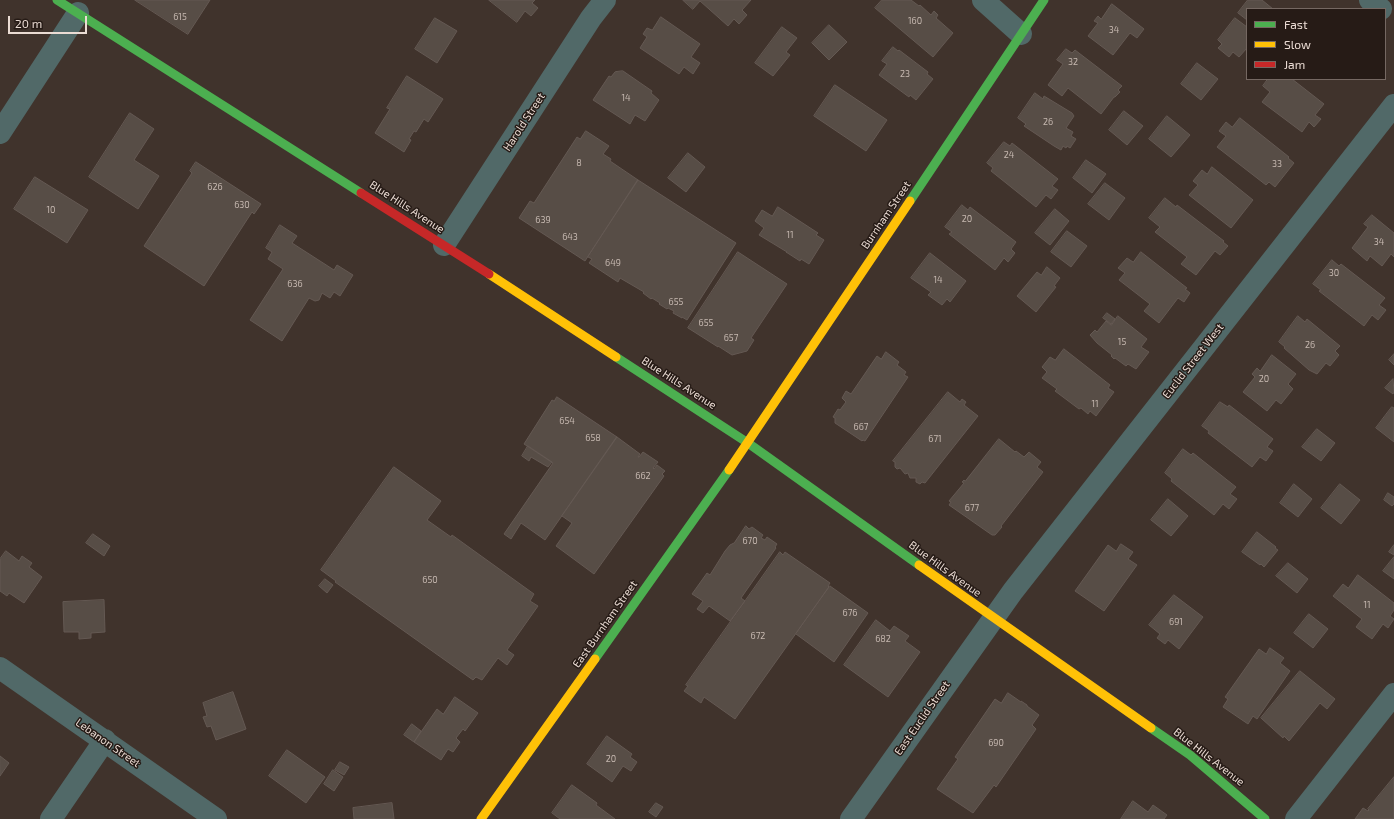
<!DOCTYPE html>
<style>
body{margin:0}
#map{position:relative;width:1394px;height:819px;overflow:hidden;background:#40332c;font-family:"Exo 2",sans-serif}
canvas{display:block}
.legend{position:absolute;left:1246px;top:8px;width:140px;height:72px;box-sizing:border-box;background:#261b16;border:1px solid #756862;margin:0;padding:5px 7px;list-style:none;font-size:12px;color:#ebdcd4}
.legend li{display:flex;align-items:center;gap:8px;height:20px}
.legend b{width:20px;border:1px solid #756862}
.scale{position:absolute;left:8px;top:16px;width:79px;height:18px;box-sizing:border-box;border:2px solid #ebdcd4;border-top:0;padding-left:5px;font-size:12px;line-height:14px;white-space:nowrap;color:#ebdcd4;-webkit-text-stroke:3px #261b16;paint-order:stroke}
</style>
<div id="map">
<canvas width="1394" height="819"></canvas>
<ul class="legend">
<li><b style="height:5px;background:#4caf50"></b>Fast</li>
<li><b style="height:5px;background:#ffc107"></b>Slow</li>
<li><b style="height:5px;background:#c62828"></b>Jam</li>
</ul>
<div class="scale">20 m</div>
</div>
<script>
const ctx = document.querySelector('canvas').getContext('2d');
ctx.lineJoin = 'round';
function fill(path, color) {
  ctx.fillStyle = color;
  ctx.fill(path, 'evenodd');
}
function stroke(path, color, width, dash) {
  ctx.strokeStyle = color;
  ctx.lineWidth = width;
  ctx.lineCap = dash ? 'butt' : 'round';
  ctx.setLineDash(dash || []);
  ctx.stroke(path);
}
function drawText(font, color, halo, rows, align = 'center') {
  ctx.font = font + ' "Exo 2",sans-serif';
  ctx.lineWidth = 3;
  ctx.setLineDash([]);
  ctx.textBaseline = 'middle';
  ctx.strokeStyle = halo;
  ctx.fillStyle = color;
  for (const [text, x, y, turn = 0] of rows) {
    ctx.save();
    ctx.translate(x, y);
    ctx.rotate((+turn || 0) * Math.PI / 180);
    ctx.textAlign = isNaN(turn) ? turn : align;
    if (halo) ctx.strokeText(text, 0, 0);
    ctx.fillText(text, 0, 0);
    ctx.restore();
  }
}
const building = new Path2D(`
 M135 0H210L188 34Z
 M489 0H535L532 3 538 8 531 16 525 11 517 22Z
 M683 0H751L742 10 747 15 739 24 734 19 728 26 700 1 693 9Z
 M882 0H911L919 6 920 5 931 15 934 11 938 15 936 18 953 33 933 57 875 8Z
 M1248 0H1262L1273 9H1247V20L1238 13Z
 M1112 4 1144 29 1137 38 1130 33 1113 55 1088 36 1098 23 1094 21 1098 16 1101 19Z
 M661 17 700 44 691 57 700 63 693 74 684 67 679 74 640 48 647 37 643 34 647 28 652 30Z
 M435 18 457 31 437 63 415 49Z
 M1235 18 1247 27V48L1239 57 1233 52 1229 57 1218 48 1222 44 1218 40Z
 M829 25 847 42 829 60 812 43Z
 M782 27 797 38 786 52 790 55 773 76 755 63Z
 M893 47 898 51 899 50 928 72 927 74 933 79 916 100 910 95 909 97 879 75 887 64 882 61Z
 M1066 49 1072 53 1075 50 1122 86 1118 90 1120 92 1115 97H1114L1101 114 1068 88 1062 96 1048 85 1063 64 1057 60Z
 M1197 63 1218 79 1201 100 1181 84Z
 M623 71 652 91 651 93 659 100 645 121 635 115 630 124 593 100 609 76 611 77 615 72Z
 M407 76 443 99 428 122 424 119 416 132 414 131 409 139 411 140 404 152 375 133 390 109 387 108Z
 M1268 79H1292L1324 104 1315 115 1321 119 1314 127 1309 122 1302 132 1262 102 1270 92 1263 86Z
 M835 85 887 120 866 151 814 116Z
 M1035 93 1043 99 1044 96 1072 113 1074 116 1066 128 1073 132 1071 136 1076 139 1070 148 1067 146 1066 148 1063 146 1061 150 1054 146 1024 126 1026 124 1018 118Z
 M1124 111 1143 126 1127 145 1109 130Z
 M130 113 154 129 134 160 159 176 138 209 89 177Z
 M1167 116 1190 135 1171 157 1149 139Z
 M1240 118 1289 157 1288 158 1294 163 1275 187 1269 182 1266 185 1217 147 1226 136 1219 131 1226 122 1232 127Z
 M586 131 609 146 603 154 611 159 610 161 638 180 585 261 519 218 530 201 534 203 577 137 580 139Z
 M1004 142 1010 146 1012 143 1058 179 1052 186 1058 190 1051 199 1046 195 1036 207 991 171 993 168 987 163Z
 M688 153 705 167 686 192 668 178Z
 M1086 160 1106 174 1092 193 1073 178Z
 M196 162 261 204 254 214 252 212 204 286 144 246 192 173 190 171Z
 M1212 167 1253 200 1231 228 1189 195 1198 185 1193 181 1202 170 1207 174Z
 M35 177 88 210 67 243 14 209Z
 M638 180 736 243 687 320 682 317V318L673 313 674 311 668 308 667 309 659 304 660 303 652 298 651 299 643 293 644 292 620 278 618 282 589 263 592 259 588 257Z
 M1105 183 1125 198 1109 220 1088 204Z
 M1165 198 1176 207 1177 205 1224 241 1223 242 1228 246 1220 255 1215 251 1196 275 1181 264 1187 257 1155 232 1160 227 1149 218Z
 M962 205 968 210 970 207 1016 242 1011 249 1015 253 1008 262 1004 258 995 270 949 234 952 232 945 227Z
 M778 207 818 233 816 235 824 240 809 264 801 259 800 261 786 252H787L759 235 764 228 755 221 762 210 772 216Z
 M1055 209 1069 221 1050 245 1035 233Z
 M1372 215 1394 233V257L1391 254 1382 266 1370 256 1367 261 1352 248 1368 227 1364 224Z
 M280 225 297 236 292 243 334 270 337 265 353 275 340 296 334 292 330 298 322 293 319 300 315 301 309 298 282 341 250 320 283 269 268 259 272 252 266 248Z
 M1067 231 1087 246 1071 267 1051 252Z
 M738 252 787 284 751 338 754 340 747 351 732 355 718 346V347L688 328Z
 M1141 252 1187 288 1185 289 1190 293 1184 302 1178 298 1159 323 1144 311 1150 304 1119 280 1125 273 1118 268 1127 258 1133 262Z
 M930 253 966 281 950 302 947 299 942 305 928 295 931 292 911 278Z
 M1332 260 1339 266 1341 264 1385 298 1379 305 1386 310 1378 320 1372 315 1364 326 1319 291 1321 290 1313 284Z
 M1047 267 1060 278 1054 286 1056 287 1036 312 1017 296 1037 272 1041 275Z
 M1107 313 1115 319 1111 324 1103 318Z
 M1118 316 1147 339 1141 347 1149 352 1136 369 1128 364 1126 366 1115 358 1114 359 1111 356 1112 355 1097 343 1090 335 1095 330 1097 332 1106 321 1111 325Z
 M1298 316 1305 322 1307 319 1340 346 1335 351 1339 355 1330 366 1326 363 1317 374 1309 370 1284 348 1285 347 1279 342Z
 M1064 349 1110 385 1108 388 1114 392 1096 416 1090 411 1088 414 1081 408 1079 409 1055 391 1057 389 1042 378 1047 372 1042 367 1050 357 1055 360Z
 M886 352 899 362 897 365 906 372 904 375 908 377 865 441 863 440 862 441 835 423V418L833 417 838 409 840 410 846 402 842 398 846 391 851 394 877 356 881 359Z
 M1394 354V365L1389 360Z
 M1272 355 1296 374 1288 384 1293 389 1281 404 1276 400 1267 411 1243 392 1255 377 1252 374 1257 368 1260 371Z
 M1393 379 1394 392 1393 394 1385 388Z
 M948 392 960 402 962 399 966 402 964 405 978 416 925 483 922 482 920 484 916 482V478H910L908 473 905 474 900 468 897 469 895 467V462L893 461Z
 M557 397 617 437 545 540 521 523 511 539 504 534 553 463 524 444 552 400 554 401Z
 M1220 402 1228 407 1229 405 1273 439 1267 447 1273 451 1266 461 1260 457 1252 467 1208 433 1209 431 1202 426Z
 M1392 407 1394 408V442L1376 428Z
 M1317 429 1335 443 1321 461 1302 447Z
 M617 437 640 454 638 457H639L643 452 658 462 653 468 654 469 657 465 665 471 662 474 664 476 594 574 556 546 572 523 562 516Z
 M999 439 1015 452 1016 451 1024 457 1029 452 1041 462 1037 467 1043 472 1001 526 1002 527 995 535H992L949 505 951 502 949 501 964 483 962 482 964 480 965 481Z
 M528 446 552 462 548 467 531 457 529 461 522 456Z
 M1183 449 1191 455 1193 453 1236 487 1230 494 1237 499 1229 509 1223 504 1214 515 1171 481 1172 479 1165 473Z
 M394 467 441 501 427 520 451 537 452 535 534 594 530 601 538 606 507 650 514 655 507 665 498 658 482 680 476 677 473 680 335 582 336 581 321 570Z
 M1294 484 1312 499 1298 517 1280 503Z
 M1340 484 1360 500 1341 524 1321 508Z
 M1388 493 1394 497V504L1392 506 1384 500Z
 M1168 499 1188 516 1171 536 1151 520Z
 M746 526 749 529 752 527 763 535 761 538 765 540 767 537 777 544 775 547 776 548 741 598 745 601 730 621 709 606 703 613 697 609 703 601 692 594 707 573 710 575 725 551 730 545 734 543Z
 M1257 532 1276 547 1275 548 1278 550 1264 567 1261 564 1260 565 1242 552Z
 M93 534 110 546 104 556 86 543Z
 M1121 544 1133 552 1128 559 1137 565 1104 611 1075 591 1108 545 1116 551Z
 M1394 545V555L1389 552Z
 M6 551 19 561 22 556 32 563 29 567 42 577 24 603 9 593 7 596 0 591V559Z
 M780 552 783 555 785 552 830 583 828 586 829 587 735 719 704 697 701 703 684 691 688 686 686 685Z
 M1394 557V579L1383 571Z
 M1288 563 1308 579 1297 593 1276 576Z
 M1358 575 1394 603V610L1390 616 1394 619 1388 628 1383 624 1372 639 1356 627 1362 619 1333 596 1343 584 1348 588Z
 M325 579 333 585 327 593 319 586Z
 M830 586 868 613 834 662 796 634Z
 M1174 595 1203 617 1179 649 1168 640 1165 644 1157 638 1160 634 1149 625Z
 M104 600 105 632 91 633V638L79 639V632H64L63 602Z
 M1309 614 1328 629 1313 648 1294 633Z
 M876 620 890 631 894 626 909 636 905 641 920 652 888 697 844 665Z
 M1270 648 1284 658 1280 663 1290 671 1257 719 1253 716 1248 724 1223 707 1228 699 1225 697 1259 649 1266 654Z
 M1300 671 1335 699 1327 709 1320 703 1289 741 1284 736 1283 738 1261 718Z
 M233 692 246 729 216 740 211 726 207 727 203 717 207 716 203 703Z
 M1008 693 1021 702V701L1027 705V706L1039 715 1032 725 1036 729 996 787 994 785 973 813 937 789 958 759 955 757 995 699 1001 703Z
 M455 697 478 713 465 731 463 729 456 738 460 742 453 752 448 749 441 760 414 742 437 709 443 714Z
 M412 724 421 731 414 742 404 735Z
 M607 736 632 754 630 757 637 762 631 771 623 766 612 782 587 764Z
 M287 750 325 777 306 803 269 776Z
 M0 756 9 763 0 776Z
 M340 762 349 767 344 775 335 770Z
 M333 770 343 777 334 791 324 784Z
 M1394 777V819H1355L1363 808 1368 811 1369 810 1368 809Z
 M572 785 597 803 596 805 615 819H560L552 813Z
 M1133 801 1148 812 1153 805 1167 815 1164 819H1121Z
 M392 803 394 819H354L353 808Z
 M656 803 663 807 656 817 649 812Z`);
fill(building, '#574d46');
stroke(building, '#645953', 1);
stroke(new Path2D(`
 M983 0 1021 34
 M1370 0 1381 9
 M0 133 78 13
 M444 245 591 18 605 0
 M0 668 216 819
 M51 819 105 740
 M851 819 1013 591 1394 105
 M1296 819 1394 694`), '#516968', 22);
stroke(new Path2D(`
 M57 0 361 193
 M910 201 1044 0
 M616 357 748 443 919 565
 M595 659 729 470
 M1151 728 1190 755 1265 819`), '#4caf50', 9);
stroke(new Path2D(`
 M489 274 616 357
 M729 470 910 201
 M919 565 1151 728
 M481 819 595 659`), '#ffc107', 9);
stroke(new Path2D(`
 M361 193 489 274`), '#c62828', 9);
drawText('9px', '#c6b8b0', null, [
 ["615",180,17],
 ["160",915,21],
 ["34",1114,30],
 ["32",1073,62],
 ["23",905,74],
 ["14",626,98],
 ["26",1048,122],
 ["24",1009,155],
 ["8",579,163],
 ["33",1277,164],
 ["626",215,187],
 ["630",242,205],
 ["10",51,210],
 ["20",967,219],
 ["639",543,220],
 ["11",790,235],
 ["643",570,237],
 ["34",1379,242],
 ["649",613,263],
 ["30",1334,273],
 ["14",938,280],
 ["636",295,284],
 ["655",676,302],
 ["655",706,323],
 ["657",731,338],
 ["15",1122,342],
 ["26",1310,345],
 ["20",1264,379],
 ["11",1095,404],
 ["654",567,421],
 ["667",861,427],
 ["658",593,438],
 ["671",935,439],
 ["662",643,476],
 ["677",972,508],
 ["670",750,541],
 ["650",430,580],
 ["11",1367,605],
 ["676",850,613],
 ["691",1176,622],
 ["672",758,636],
 ["682",883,639],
 ["690",996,743],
 ["20",611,759]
]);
drawText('11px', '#ebdcd4', '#261b16', [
 ["Harold Street",524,122,-57],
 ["Blue Hills Avenue",407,207,33],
 ["Burnham Street",886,215,-56],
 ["Euclid Street West",1193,361,-52],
 ["Blue Hills Avenue",679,383,33],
 ["Blue Hills Avenue",945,569,36],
 ["East Burnham Street",605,624,-55],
 ["East Euclid Street",922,718,-55],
 ["Lebanon Street",108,743,35],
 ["Blue Hills Avenue",1209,757,38]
]);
</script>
